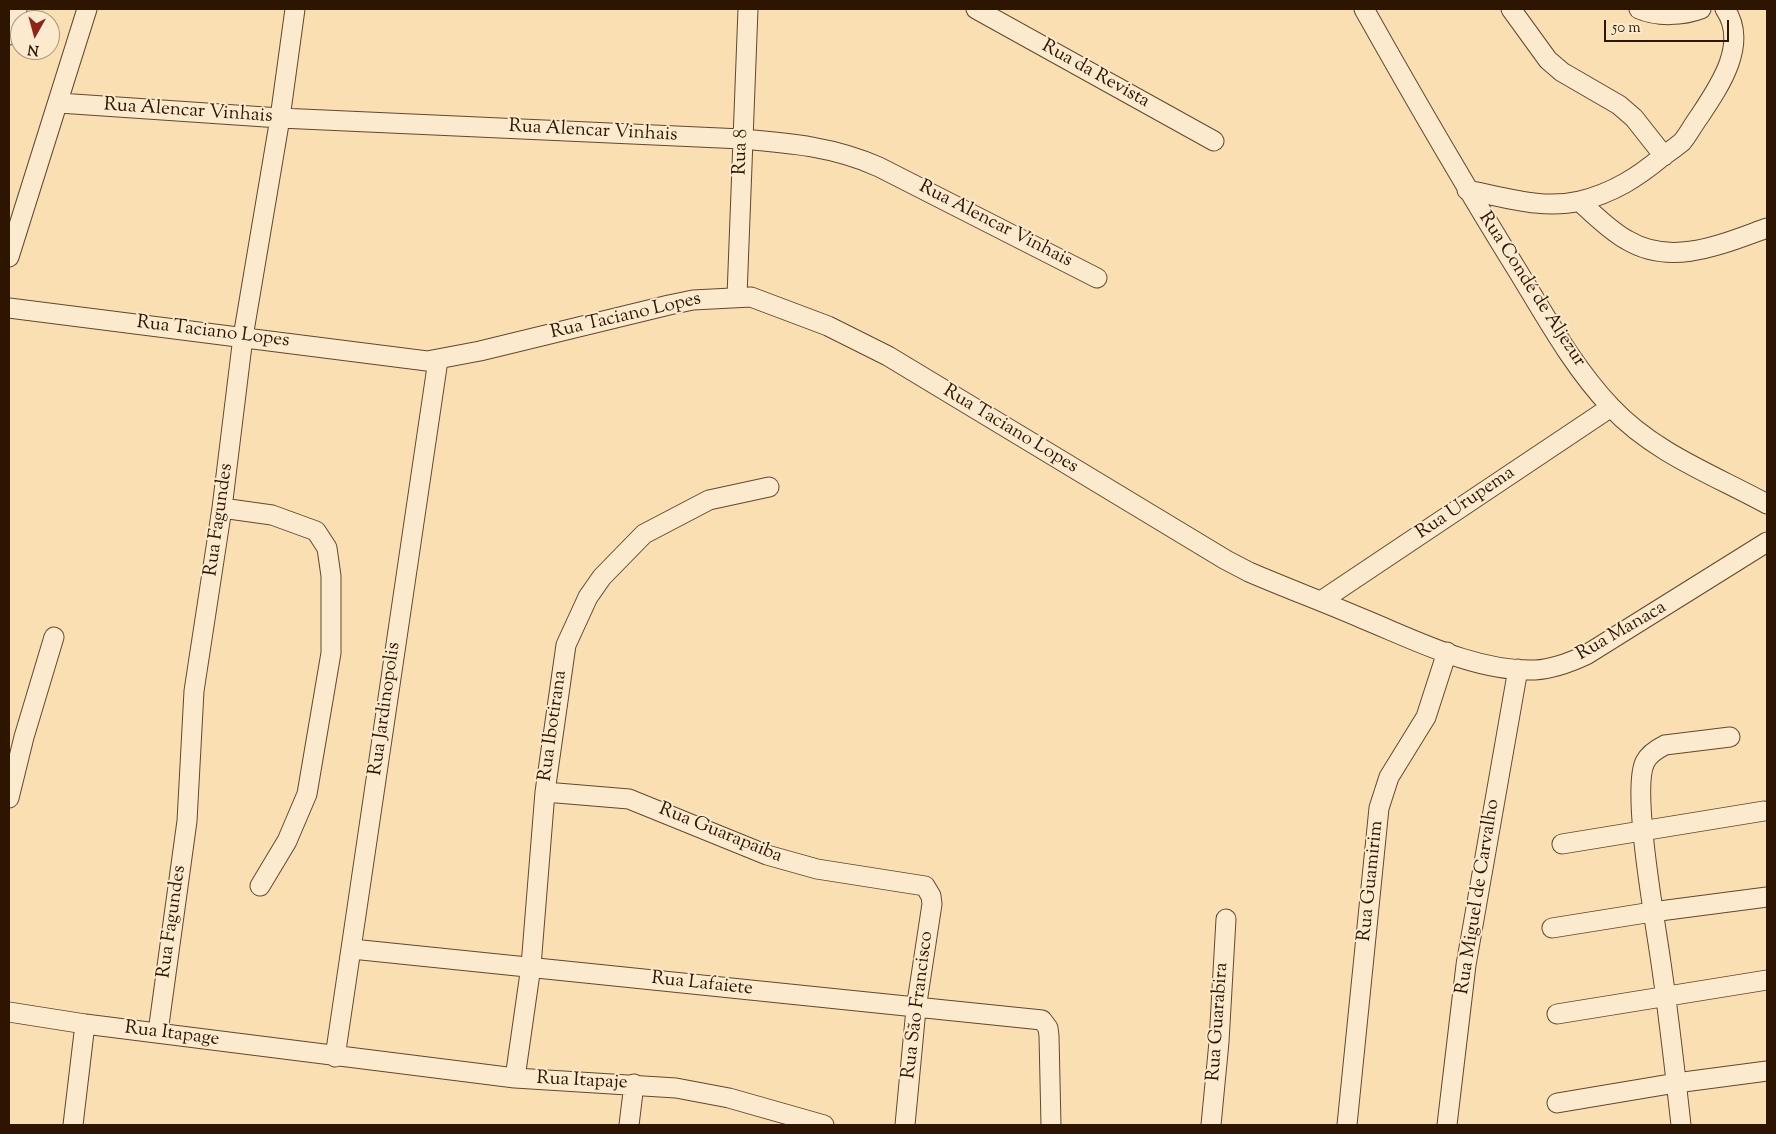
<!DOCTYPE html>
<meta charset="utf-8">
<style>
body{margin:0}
#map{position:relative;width:1776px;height:1134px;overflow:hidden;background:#fadfb3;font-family:"Sorts Mill Goudy",serif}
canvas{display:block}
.frame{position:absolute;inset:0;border:10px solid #2e1502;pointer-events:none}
.north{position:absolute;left:10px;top:10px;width:50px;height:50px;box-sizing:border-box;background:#fceace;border:1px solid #aa957c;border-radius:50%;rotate:187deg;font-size:14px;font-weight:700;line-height:20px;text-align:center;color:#2e1502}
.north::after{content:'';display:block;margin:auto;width:18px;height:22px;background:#8f2418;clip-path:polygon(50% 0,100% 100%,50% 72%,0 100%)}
.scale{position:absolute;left:1604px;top:20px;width:125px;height:22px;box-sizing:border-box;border:2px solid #2e1502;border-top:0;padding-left:6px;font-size:15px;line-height:18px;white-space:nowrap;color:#2e1502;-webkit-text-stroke:4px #fceace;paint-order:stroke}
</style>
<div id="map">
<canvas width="1776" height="1134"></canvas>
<div class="frame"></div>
<div class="north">N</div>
<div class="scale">50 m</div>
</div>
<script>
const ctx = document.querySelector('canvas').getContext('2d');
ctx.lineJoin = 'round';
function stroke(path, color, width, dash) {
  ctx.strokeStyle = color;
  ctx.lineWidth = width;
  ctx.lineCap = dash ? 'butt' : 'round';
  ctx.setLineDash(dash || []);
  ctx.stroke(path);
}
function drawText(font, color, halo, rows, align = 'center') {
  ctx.font = font + ' "Sorts Mill Goudy",serif';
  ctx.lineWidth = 4;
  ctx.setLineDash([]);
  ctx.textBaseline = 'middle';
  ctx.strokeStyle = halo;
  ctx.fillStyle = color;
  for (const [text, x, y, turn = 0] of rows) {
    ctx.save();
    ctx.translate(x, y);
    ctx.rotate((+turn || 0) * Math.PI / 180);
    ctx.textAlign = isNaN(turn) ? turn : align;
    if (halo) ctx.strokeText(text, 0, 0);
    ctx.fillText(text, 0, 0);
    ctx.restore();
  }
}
const minor = new Path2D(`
 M976 9 1214 141
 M1364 9C1414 98 1465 186 1519 273 1547 319 1574 368 1611 407 1654 453 1714 475 1767 504
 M1511 9 1548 60 1562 72 1619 105 1634 118 1664 156
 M1639 9C1657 17 1683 16 1701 9
 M9 35 17 9
 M59 103 280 118 742 139C790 143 835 147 879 167L1097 278
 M1467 190C1505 197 1542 210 1580 201 1613 193 1638 177 1663 156 1669 152 1676 147 1682 142 1688 135 1693 125 1699 117 1719 87 1749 44 1725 9
 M1579 201C1594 214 1609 230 1627 240 1672 267 1722 244 1767 228
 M9 257 87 9
 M737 296 748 9
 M9 308 427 361 480 351 669 305 693 300 751 297 828 326 888 356 1226 560 1249 572C1286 588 1324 602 1361 618 1415 640 1476 672 1535 670 1553 669 1571 662 1586 655L1767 542
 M222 508 272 515 316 531 327 548 331 576V653L307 794 287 841 260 886
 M1321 601 1611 407
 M545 792 629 799 767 855 817 869 925 886 931 896 932 904 916 1009 905 1125
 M9 798 24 737 54 637
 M1562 844 1764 811
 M1552 928 1652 912 1767 897
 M352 949 1042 1020 1048 1028 1049 1036 1051 1125
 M9 1012 85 1024 515 1078 676 1088 729 1098 824 1125
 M1557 1014 1767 980
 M158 1032 187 821 194 691 222 508 243 337 280 118 295 9
 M335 1057 438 360
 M515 1078 531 966 545 792 566 645 588 597 602 577 644 534 709 500 769 487
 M1557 1103 1676 1083 1767 1071
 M73 1125 85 1024
 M629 1125 634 1084
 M1211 1125 1219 1042 1226 919
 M1347 1125 1379 808 1389 777 1426 717 1447 652
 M1447 1125 1466 965 1518 669
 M1681 1125C1675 1071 1669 1017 1661 963 1656 926 1631 790 1645 762 1649 754 1657 749 1665 745L1730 737`);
stroke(minor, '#61482e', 21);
stroke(minor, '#fceace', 19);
drawText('19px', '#2e1502', '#fceace', [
 ["Rua da Revista",1095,75,29],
 ["Rua Alencar Vinhais",188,112,4],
 ["Rua Alencar Vinhais",593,132,3],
 ["Rua 8",742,152,-88],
 ["Rua Alencar Vinhais",995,225,27],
 ["Rua Condé de Aljezur",1531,290,57],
 ["Rua Taciano Lopes",626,317,-13],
 ["Rua Taciano Lopes",213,333,7],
 ["Rua Taciano Lopes",1010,430,31],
 ["Rua Urupema",1466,504,-34],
 ["Rua Fagundes",220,520,-82],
 ["Rua Manaca",1622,632,-30],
 ["Rua Jardinopolis",386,709,-82],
 ["Rua Ibotirana",554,726,-82],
 ["Rua Guarapaiba",720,834,22],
 ["Rua Guamirim",1372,881,-84],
 ["Rua Miguel de Carvalho",1479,897,-81],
 ["Rua Fagundes",173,922,-82],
 ["Rua Lafaiete",702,985,6],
 ["Rua São Francisco",919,1005,-83],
 ["Rua Guarabira",1219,1022,-86],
 ["Rua Itapage",172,1035,7],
 ["Rua Itapaje",582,1082,3]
]);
</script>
